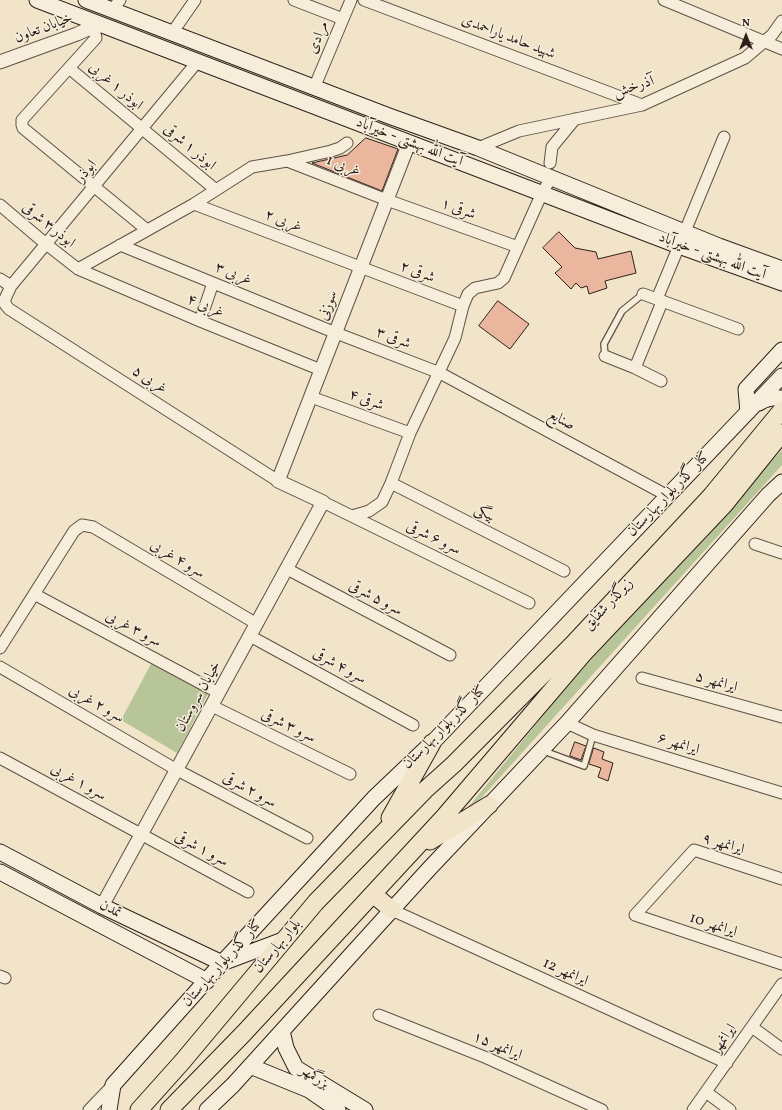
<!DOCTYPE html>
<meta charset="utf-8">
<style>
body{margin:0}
#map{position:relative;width:782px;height:1110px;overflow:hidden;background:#f1e4c8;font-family:Vollkorn,serif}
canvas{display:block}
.north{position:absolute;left:726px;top:16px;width:40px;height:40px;-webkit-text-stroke:3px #f6eddb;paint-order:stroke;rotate:0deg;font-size:11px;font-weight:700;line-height:16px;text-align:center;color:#2d201b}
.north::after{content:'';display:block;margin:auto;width:14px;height:18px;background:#2d201b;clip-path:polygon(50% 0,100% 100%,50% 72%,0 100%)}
</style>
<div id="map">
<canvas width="782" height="1110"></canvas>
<div class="north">N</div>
</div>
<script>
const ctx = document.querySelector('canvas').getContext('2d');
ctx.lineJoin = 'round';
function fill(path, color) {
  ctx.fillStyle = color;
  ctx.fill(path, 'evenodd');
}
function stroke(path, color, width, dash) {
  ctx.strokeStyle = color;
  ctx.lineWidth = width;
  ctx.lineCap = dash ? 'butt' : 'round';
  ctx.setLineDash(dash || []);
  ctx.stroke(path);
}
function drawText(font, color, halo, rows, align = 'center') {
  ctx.font = font + ' Vollkorn,Amiri,serif';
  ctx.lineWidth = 3;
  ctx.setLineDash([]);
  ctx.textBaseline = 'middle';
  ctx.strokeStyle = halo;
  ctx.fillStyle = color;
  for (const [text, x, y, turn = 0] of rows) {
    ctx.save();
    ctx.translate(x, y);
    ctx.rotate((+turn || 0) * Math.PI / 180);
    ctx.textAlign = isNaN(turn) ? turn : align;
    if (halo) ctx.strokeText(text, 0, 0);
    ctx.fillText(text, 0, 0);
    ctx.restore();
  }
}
fill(new Path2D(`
 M782 450V465L464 817 462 815 556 700 596 654Z
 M152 662 209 692 177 753 121 720Z`), '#b8c598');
const building = new Path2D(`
 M366 138 398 149 382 191 312 163 347 155Z
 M559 232 575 248 596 252 598 259 631 251 636 273 605 281 607 288 589 294 587 286 581 288 576 283 571 289 555 273 562 267 543 248Z
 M498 301 529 324 510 349 479 326Z
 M575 742 586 746 581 760 570 756Z
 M594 748 604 752 602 759 613 763 608 781 598 777 601 768 589 764Z`);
fill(building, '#eab79e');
stroke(building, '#2d201b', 1);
const service = new Path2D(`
 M605 356 604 344 622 311 643 294
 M544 751 584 766 593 735`);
const minor = new Path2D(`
 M294 0 343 19
 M364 0 642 105
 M664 0 782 49
 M112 10 120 0
 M89 28 95 33 96 38 22 120V125L23 128 147 230
 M172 33 195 0
 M198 61 11 286 5 299V304L9 309 278 481
 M69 68 216 190
 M314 88 351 0
 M478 148 519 131 642 105 745 58 772 35 782 21
 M287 161 387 200 518 247
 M550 163 552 147 575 119
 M194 204 463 306
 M0 205 46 244 78 269 200 321 321 370
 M120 245 336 333 440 373 668 496
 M78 269 194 204 252 167 287 161 331 151 340 148 347 143
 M0 279 11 286
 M643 294 738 329
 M657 299 724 137
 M200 321 213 283
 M605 356 635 368 661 381
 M635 368 662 302
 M311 397 410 433
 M391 483 564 571
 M323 502 529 603
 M352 516 369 511 382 502 391 483 410 433 455 338 463 306 468 294 475 288 498 283 504 278 542 193 551 178
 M755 544 782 553
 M287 569 450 655
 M34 594 219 693
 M250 636 413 725
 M0 648 74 531 82 525 93 527 257 624
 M0 667 177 770 307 838
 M642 678 782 717
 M212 706 350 774
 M567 723 593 735 782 793
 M0 758 248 892
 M782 879 694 850 635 915 782 964
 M392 910 727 1063
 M0 976 5 978
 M379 1015 487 1058 602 1110
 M752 1027 782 1049
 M706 1092 730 1110
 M89 1110 113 1085
 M693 1110 782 984`);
const tertiary = new Path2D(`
 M0 62 77 34 99 24
 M102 906 323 502 278 481 409 143`);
const secondary = new Path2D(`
 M37 0 679 246 782 283
 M86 0 389 116 478 148 719 246 782 269
 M759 403C766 398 773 397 782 398
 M748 412 746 389 782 350
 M0 852 102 906 222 963 283 940
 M0 872 207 981
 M282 1031 286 1048 296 1068 365 1110
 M250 1066 309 1090 338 1110
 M109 1110 113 1085 222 963 374 798 435 740 782 376
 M207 1110 233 1085 428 870 567 723 768 495 782 482`);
const primary = new Path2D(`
 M390 818 432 743
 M430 841 489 805
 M373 894 392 910
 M139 1110 182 1062 316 902 425 790 454 764 573 644 711 496 782 410
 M169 1110 244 1033 444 817 583 654 724 505 782 433`);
stroke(service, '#5e5146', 8);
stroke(minor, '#5e5146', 13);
stroke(tertiary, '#5e5146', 15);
stroke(secondary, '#2d201b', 17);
stroke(primary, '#2d201b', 19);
stroke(service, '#f6eddb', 5.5);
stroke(minor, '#f6eddb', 11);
stroke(tertiary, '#f6eddb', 13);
stroke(secondary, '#f6eddb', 15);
stroke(primary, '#f1e4c8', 17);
drawText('15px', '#2d201b', '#f6eddb', [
 ["خیابان تعاون",44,29,-21],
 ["مرادی",319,38,-67],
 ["شهید حامد یاراحمدی",508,38,21],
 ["ابوذر ۱ غربی",115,87,40],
 ["آذرخش",634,88,-18],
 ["آیت الله بهشتی - خیرآباد",409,143,21],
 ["ابوذر ۱ شرقی",189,148,40],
 ["غربی 1",343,167,21],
 ["ابوذر",87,172,-50],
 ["شرقی ۱",458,210,20],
 ["غربی ۲",283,222,21],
 ["ابوذر ۳ شرقی",48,226,39],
 ["آیت الله بهشتی - خیرآباد",712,257,20],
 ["شرقی ۲",417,273,21],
 ["غربی ۳",233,275,22],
 ["سوزنی",329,306,-69],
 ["غربی ۴",205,307,23],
 ["شرقی ۳",393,339,21],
 ["غربی ۵",149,381,33],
 ["شرقی ۴",366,401,20],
 ["صنایع",561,421,28],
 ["کنار گذر بلوار بهارستان",669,495,-46],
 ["بیگی",484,514,27],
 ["سرو ۶ شرقی",433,539,26],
 ["سرو ۴ غربی",177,560,31],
 ["سرو ۵ شرقی",375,599,28],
 ["زیرگذر شقایق",609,605,-47],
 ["سرو ۳ غربی",133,630,28],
 ["سرو ۴ شرقی",339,667,29],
 ["ایرانمهر ۵",716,683,16],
 ["خیابان سروستان",199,697,-61],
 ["سرو ۲ غربی",96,705,30],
 ["سرو ۳ شرقی",288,727,26],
 ["کنار گذر بلوار بهارستان",445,728,-45],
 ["ایرانمهر ۶",678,745,17],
 ["سرو ۱ غربی",78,783,29],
 ["سرو ۲ شرقی",249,791,28],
 ["ایرانمهر ۹",723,845,16],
 ["سرو ۱ شرقی",201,850,28],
 ["تمدن",110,910,26],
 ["ایرانمهر 10",713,926,18],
 ["بلوار بهارستان",278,947,-50],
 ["کنار گذر بلوار بهارستان",223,964,-48],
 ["ایرانمهر 12",565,973,24],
 ["ایرانمهر",725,1039,-55],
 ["ایرانمهر ۱۵",497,1047,23],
 ["بزرگمهر",314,1078,33]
]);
</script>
